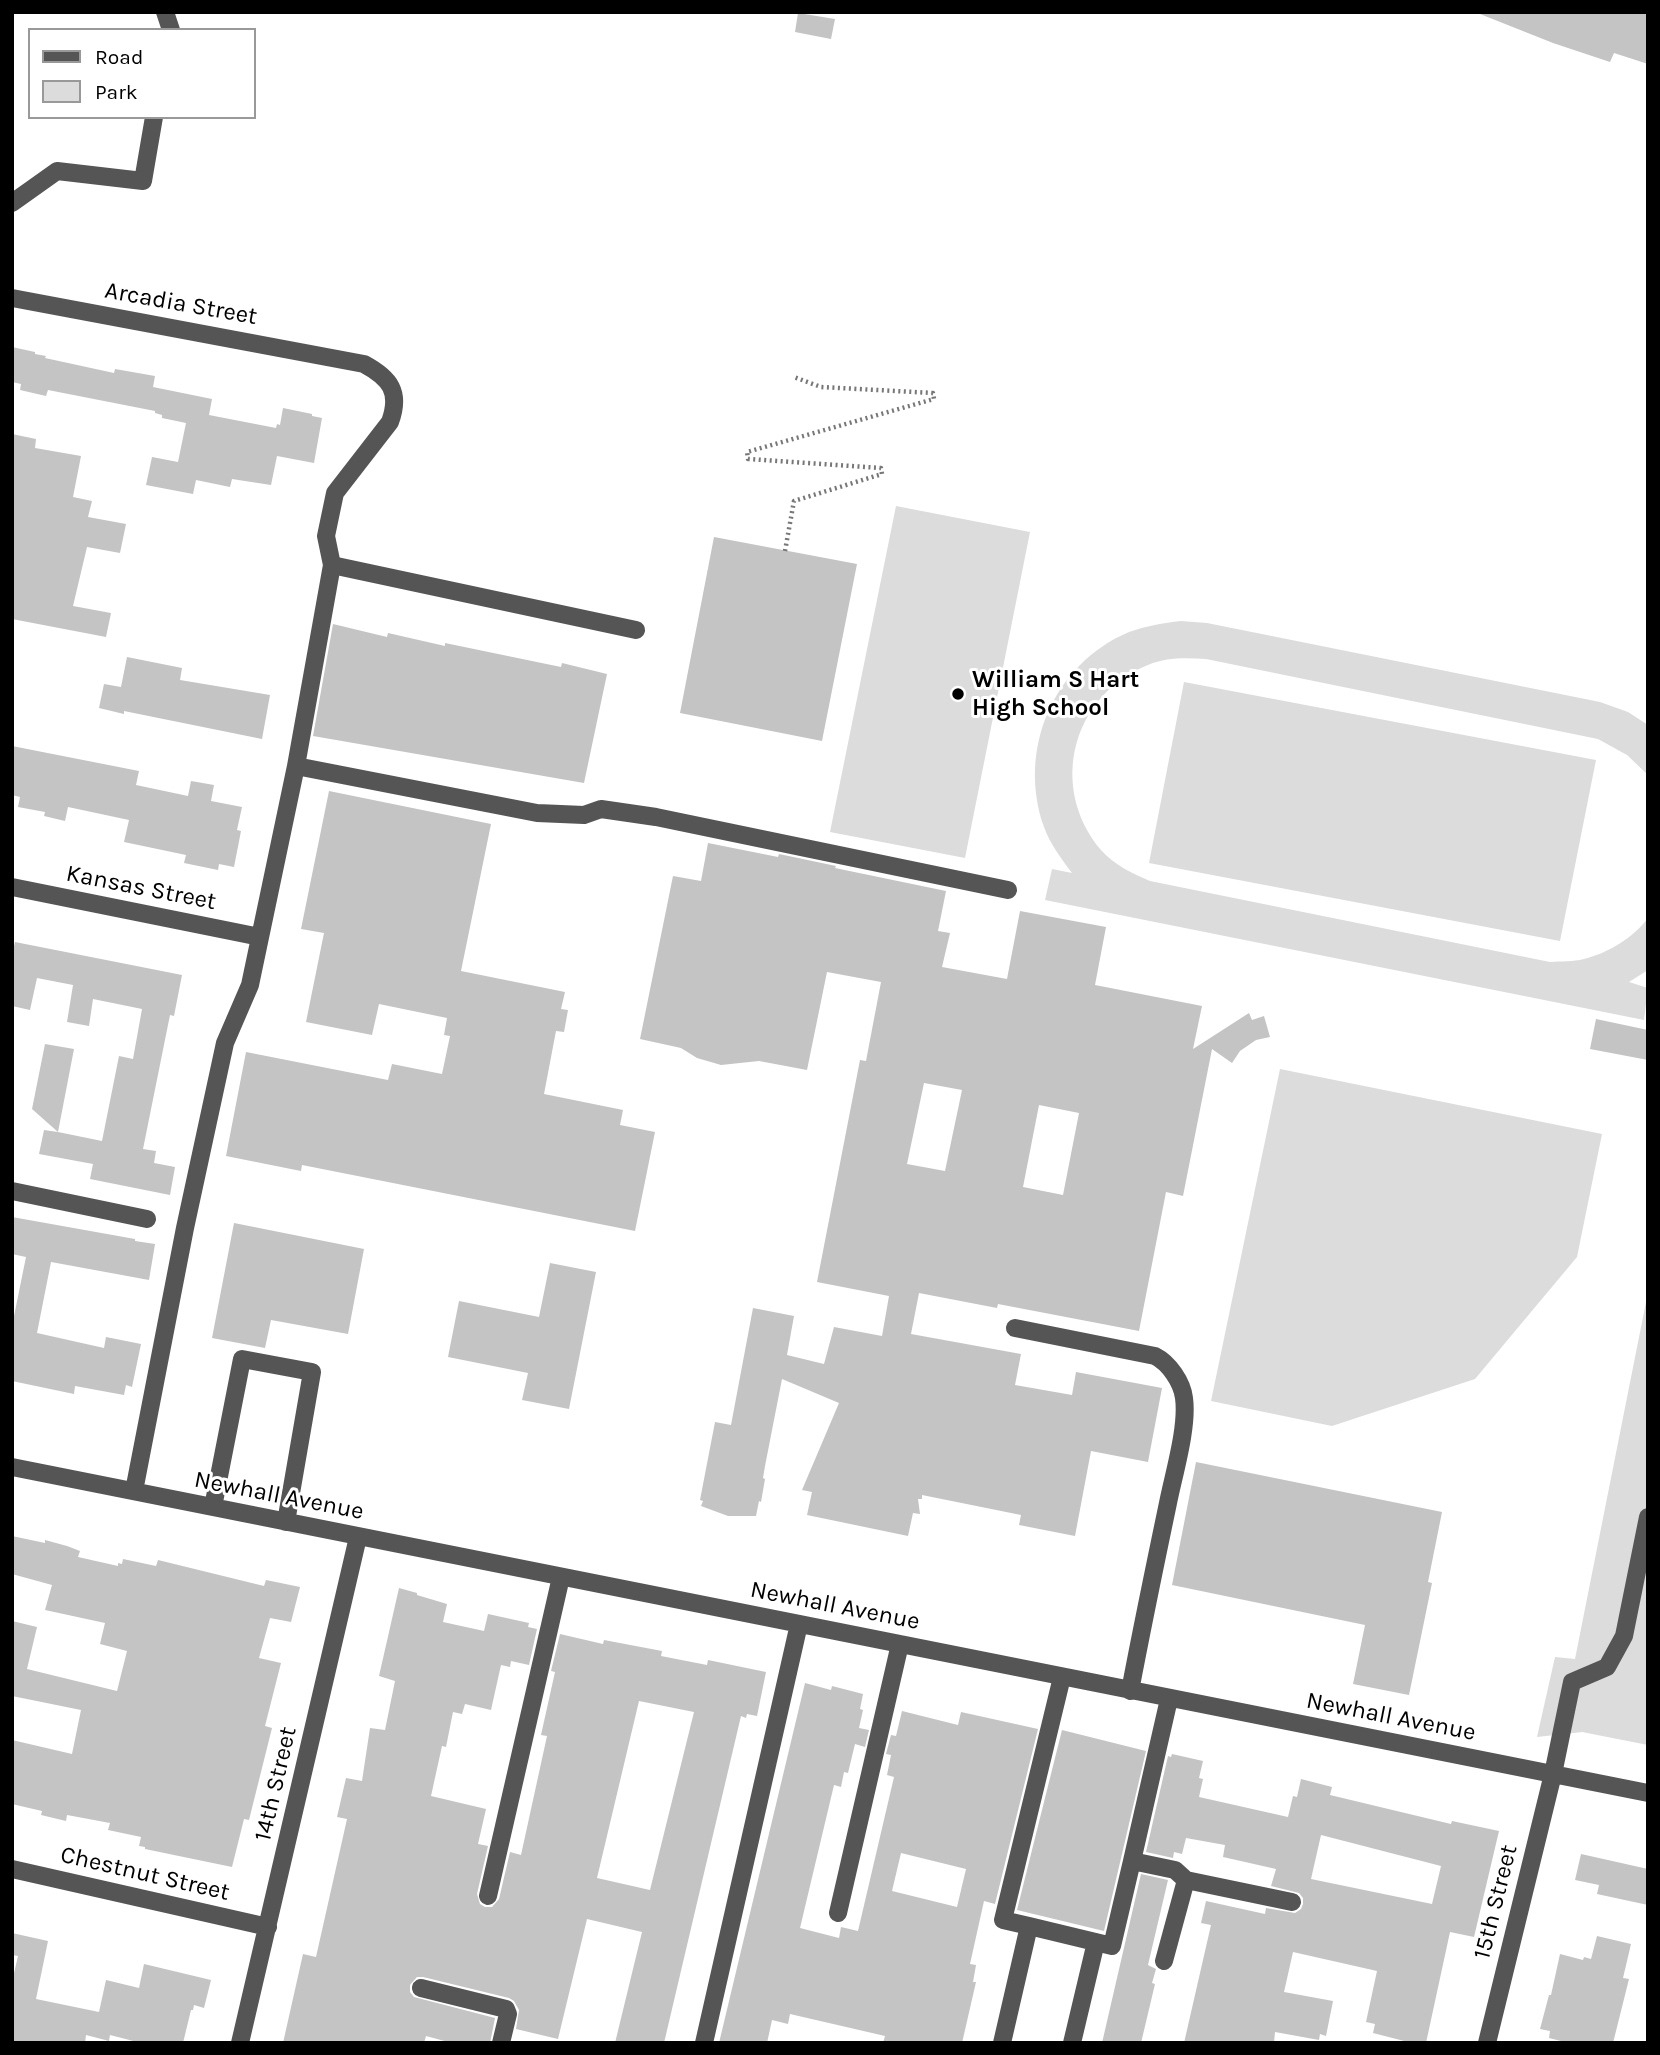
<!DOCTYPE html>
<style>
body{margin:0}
#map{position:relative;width:1660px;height:2055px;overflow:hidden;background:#fff;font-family:Karla,sans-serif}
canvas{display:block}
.frame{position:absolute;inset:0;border:14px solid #000;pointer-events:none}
.legend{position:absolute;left:28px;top:28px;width:228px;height:91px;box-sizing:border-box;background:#fff;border:2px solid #999;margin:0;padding:9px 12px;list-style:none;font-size:21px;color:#000}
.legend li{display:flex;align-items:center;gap:14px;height:35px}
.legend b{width:35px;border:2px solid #999}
</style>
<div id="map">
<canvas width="1660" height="2055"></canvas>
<div class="frame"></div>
<ul class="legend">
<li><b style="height:9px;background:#555"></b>Road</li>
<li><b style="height:19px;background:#dcdcdc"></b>Park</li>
</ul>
</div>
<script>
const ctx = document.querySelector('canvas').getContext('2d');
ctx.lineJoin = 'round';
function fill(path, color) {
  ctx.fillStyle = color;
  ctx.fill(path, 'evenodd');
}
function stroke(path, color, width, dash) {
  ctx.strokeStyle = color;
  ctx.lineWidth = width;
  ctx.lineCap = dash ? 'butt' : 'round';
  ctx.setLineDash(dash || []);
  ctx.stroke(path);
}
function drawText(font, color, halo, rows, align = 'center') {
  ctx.font = font + ' Karla,sans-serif';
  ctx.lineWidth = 6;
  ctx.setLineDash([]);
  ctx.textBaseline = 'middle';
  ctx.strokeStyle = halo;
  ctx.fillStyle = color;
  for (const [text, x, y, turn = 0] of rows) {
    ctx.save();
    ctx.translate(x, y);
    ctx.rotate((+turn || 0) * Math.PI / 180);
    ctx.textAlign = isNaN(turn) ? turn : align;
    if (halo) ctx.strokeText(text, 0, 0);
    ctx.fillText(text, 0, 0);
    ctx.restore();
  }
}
fill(new Path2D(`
 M896 506 1030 532 965 858 830 832Z
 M1181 621 1207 623 1600 702 1628 712 1648 725V775L1627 755 1598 739 1206 659C1186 658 1167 657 1148 665 1072 695 1048 787 1101 850 1114 865 1132 873 1150 881L1550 962C1561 961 1573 962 1584 959 1608 953 1633 938 1648 918V970L1629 982 1648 988 1644 1020 1045 900 1052 869 1072 873C1061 858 1050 844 1044 827 1017 750 1053 664 1129 632 1146 626 1163 623 1181 621Z
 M1184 682 1596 760 1560 941 1149 863Z
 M1280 1069 1602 1134 1577 1257 1475 1379 1332 1426 1211 1401Z
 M1648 1292V1745L1582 1732 1537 1737 1555 1657 1575 1659Z`), '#dcdcdc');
fill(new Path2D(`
 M1480 12H1648V64L1614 53 1610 62 1553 43 1480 14Z
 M798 13 835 19 831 39 795 32Z
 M12 347 35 352V354L46 356 45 358 114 373 115 369 155 376 153 387 212 399 209 415 276 428 277 424 280 425 283 408 312 414V416L322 418 314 463 277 456 271 485 232 479 230 487 196 480 193 494 146 485 152 457 178 462 186 423 162 418V415L155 413V411L48 390 46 396 20 390 21 384 12 382Z
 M12 434 36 439 35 448 81 456 73 497 92 501 88 517 126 524 120 553 87 547 73 606 111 613 106 637 12 619Z
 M714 537 857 564 822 741 680 713Z
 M333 624 387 637 388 633 445 646V643L561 667 562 663 607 674 584 783 313 736Z
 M127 657 182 668 180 680 270 695 262 739 124 711V714L99 708 104 684 121 687Z
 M12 746 139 771 136 785 188 796 191 781 214 785 211 801 242 807 237 830 241 831 234 867 219 864 218 870 184 863 186 855 124 842 129 820 68 807 65 821 44 816 45 812 18 807 20 797 12 795Z
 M329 791 491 824 461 971 565 992 561 1009 568 1010 564 1032 556 1031 544 1094 623 1110 620 1125 655 1132 635 1231 302 1165 301 1171 226 1156 246 1052 388 1080 392 1064 442 1074 450 1036 444 1035 447 1018 379 1004 372 1035 306 1022 324 933 301 929Z
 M708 843 778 857 779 854 836 866 835 868 946 891 938 931 950 933 942 967 1007 979 1020 911 1106 927 1095 985 1202 1006 1193 1049 1249 1013 1252 1020 1264 1016 1270 1037 1256 1040 1240 1051 1232 1063 1212 1049 1183 1196 1166 1192 1139 1331 998 1304 997 1308 919 1293 911 1334 1021 1354 1015 1385 1072 1395 1076 1372 1162 1388 1148 1462 1091 1451 1075 1536 1019 1525 1021 1515 922 1495V1499H918L920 1514 913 1513 908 1536 807 1515 812 1492 802 1490 839 1403 782 1379 765 1466 763 1478 765 1479 761 1502 759 1501 756 1516H728L701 1506 703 1501 700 1500 715 1422 731 1425 753 1308 794 1316 787 1355 824 1364 834 1327 882 1336 889 1296 817 1282 860 1060 866 1061 881 982 827 972 807 1070 759 1061 721 1065 697 1058 681 1048 640 1039 673 876 701 881ZM924 1083 962 1090 945 1171 907 1164ZM1039 1105 1079 1113 1063 1195 1023 1187Z
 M15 942 182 975 174 1016 170 1015 143 1149 156 1151 154 1163 175 1167 170 1195 90 1179 93 1164 39 1154 44 1130 58 1132 32 1109 45 1044 74 1049 58 1132 102 1141 119 1056 133 1059 142 1009 93 999 89 1026 67 1022 73 985 37 978 30 1010 12 1006V954Z
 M1596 1019 1648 1030V1060L1590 1049Z
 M12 1217 135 1239V1241L155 1244 149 1280 51 1262 37 1333 104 1348 106 1337 141 1344 132 1387 126 1385 124 1395 75 1386 74 1394 12 1381V1326L26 1257 12 1254Z
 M234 1223 364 1249 348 1334 271 1320 265 1348 212 1338Z
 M550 1263 596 1272 569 1409 522 1400 528 1373 448 1357 459 1301 539 1317Z
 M1196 1462 1442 1512 1428 1582 1432 1583 1409 1695 1353 1684 1365 1625 1172 1585Z
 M12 1536 45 1543V1540L67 1546 80 1551 78 1557 118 1566V1563L122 1564 123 1559 156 1566 158 1560 264 1586 266 1580 300 1587 291 1622 270 1618 259 1658 281 1663 265 1726 272 1728 249 1820 244 1819 232 1867 145 1849V1847L139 1846 141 1837 108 1830 110 1823 67 1815 66 1821 41 1815 42 1811 12 1804V1740L72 1754 81 1710 12 1696V1621L37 1627 27 1669 117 1691 127 1651 100 1644 105 1623 45 1610 52 1585 12 1574Z
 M399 1588 417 1593V1595L447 1604 443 1622 484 1631 488 1614 529 1623 528 1627 537 1629 529 1665 511 1661 510 1667 501 1665 491 1710 465 1704 462 1714 453 1712 446 1747 442 1746 431 1796 486 1809 478 1844 488 1846 477 1894 480 1904 485 1907H492L499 1899 510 1852 521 1855 547 1736 541 1735 555 1672 551 1671 560 1634 603 1644 604 1640 662 1651 661 1656 707 1665 708 1660 766 1672 757 1716 747 1714 746 1718 741 1716 664 2043H615L642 1932 587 1919 558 2039 516 2029 519 2010 514 2001 509 1998 423 1977H417L410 1985V1992L414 1997 495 2018 490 2043H452L426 2036 424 2043H283L303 1954 316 1957 347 1819 337 1817 346 1778 362 1781 370 1728 385 1730 395 1681 379 1676ZM639 1701 694 1712 650 1890 597 1878Z
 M805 1683 831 1690 832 1686 863 1694 860 1709 863 1710 859 1728 869 1730 865 1747 855 1744 848 1773 844 1772 841 1787 834 1785 800 1928 839 1938 841 1927 858 1931 894 1777 887 1775 891 1755 886 1754 891 1735 896 1736 902 1711 958 1725 961 1712 1038 1729 995 1904 984 1901 970 1964 976 1965 973 1982H976L962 2043H883L885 2036 790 2014 788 2024 772 2020 767 2043H719ZM901 1853 966 1869 957 1907 892 1891Z
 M1062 1730 1146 1751 1104 1931 1017 1910Z
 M1172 1754 1203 1761 1199 1778 1203 1779 1199 1797 1288 1817 1293 1796 1297 1797 1301 1779 1332 1787 1330 1795 1451 1824 1452 1821 1499 1831 1474 1937 1450 1932 1426 2043H1412L1373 2033 1375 2024 1366 2022 1377 1971 1293 1952 1284 1992 1333 2001 1326 2036 1320 2034 1319 2040 1275 2032 1274 2043H1184L1211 1925 1201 1923 1206 1901 1265 1914 1266 1908 1295 1913 1301 1909 1303 1904V1898L1299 1893 1271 1886 1276 1869 1223 1857 1225 1845 1186 1838 1182 1854 1174 1852 1173 1858 1146 1852 1168 1756 1171 1757ZM1321 1835 1441 1866 1432 1904 1311 1879Z
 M1581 1854 1648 1869V1905L1597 1894 1599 1885 1575 1880Z
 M1141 1874 1168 1880 1148 1965 1156 1969 1152 1983 1155 1984 1141 2043H1102Z
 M12 1933 48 1941 36 1999 99 2012 106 1980 139 1988 144 1964 211 1980 204 2008 194 2005 193 2010H191L183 2043H141L110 2035 109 2041 86 2035 85 2043H12V1982L18 1956 12 1955Z
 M1597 1936 1631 1944 1623 1978 1629 1979 1613 2043H1569L1549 2038 1550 2031 1540 2029 1549 1995H1551L1560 1954 1583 1960 1584 1957 1591 1959Z`), '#c4c4c4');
stroke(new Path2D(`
 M785 551 794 501 882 474 881 468 748 459 747 452 934 399 933 393 821 387 794 377`), '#777', 4.5, [2, 3.5]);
stroke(new Path2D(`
 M165 12 171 30
 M12 203 57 171 143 181 154 117
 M12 298 364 364C390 378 401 392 390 422L335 493 326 536 332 565 296 766 250 985 225 1043 185 1228 134 1491
 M332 565 636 630
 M296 766 537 813 584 815 601 809 656 817 1008 890
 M12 887 260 937
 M12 1191 147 1219
 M1015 1328 1155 1356C1169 1363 1182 1382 1184 1398 1188 1427 1174 1473 1168 1503 1155 1565 1142 1628 1130 1691
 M12 1467 1648 1793
 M213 1507 242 1359 312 1372 286 1522
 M1169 1699 1132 1861 1175 1870 1186 1880 1292 1902
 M12 1869 268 1927
 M488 1896 561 1577
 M838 1913 900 1644
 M1029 1926 1112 1946 1132 1861
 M1164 1961 1186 1880
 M421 1988 506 2009 508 2014 501 2043
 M240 2043 358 1537
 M704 2043 799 1624
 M1002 2043 1029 1926 1003 1920 1062 1677
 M1072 2043 1096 1942
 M1487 2043 1553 1774 1572 1682 1607 1667 1624 1636 1648 1517`), '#555', 18);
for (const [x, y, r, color] of [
 [958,694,7,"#000"]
]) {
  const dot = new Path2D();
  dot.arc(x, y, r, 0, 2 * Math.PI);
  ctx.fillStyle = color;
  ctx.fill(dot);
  stroke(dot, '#fff', 2.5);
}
drawText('24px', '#000', '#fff', [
 ["Arcadia Street",181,304,10],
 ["Kansas Street",141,888,11],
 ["Newhall Avenue",279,1496,11],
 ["Newhall Avenue",835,1606,11],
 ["Newhall Avenue",1391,1717,11],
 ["14th Street",276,1784,-77],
 ["Chestnut Street",145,1874,13],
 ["15th Street",1496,1902,-76]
]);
drawText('bold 24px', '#000', '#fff', [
 ["William S Hart",972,680],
 ["High School",972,708]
], 'left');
</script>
